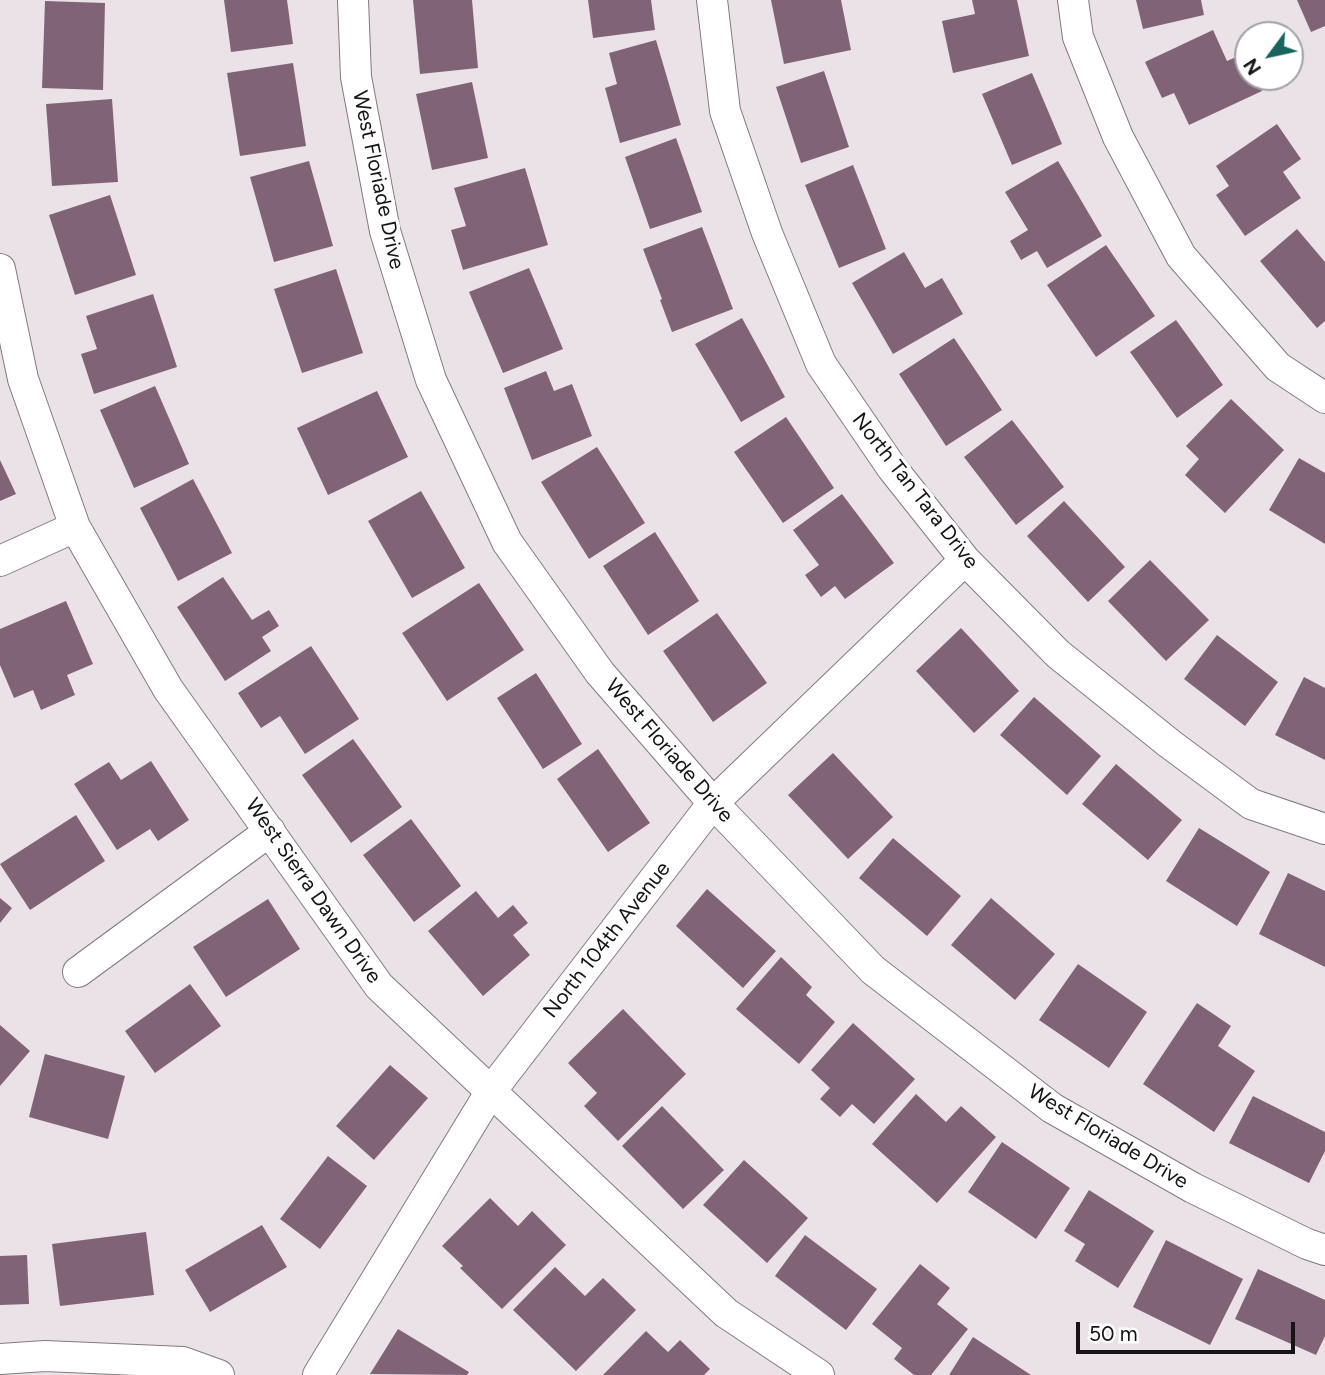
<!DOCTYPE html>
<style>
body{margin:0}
#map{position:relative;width:1325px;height:1375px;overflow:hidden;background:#ebe2e8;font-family:Figtree,sans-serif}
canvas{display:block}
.north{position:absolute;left:1234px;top:21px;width:70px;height:70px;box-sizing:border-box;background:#fff;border:2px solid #a2a1a2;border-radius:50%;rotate:237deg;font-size:19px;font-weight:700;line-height:28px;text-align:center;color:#171416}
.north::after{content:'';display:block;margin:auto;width:24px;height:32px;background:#186560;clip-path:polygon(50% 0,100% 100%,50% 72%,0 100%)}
.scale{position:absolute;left:1076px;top:1322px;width:219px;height:32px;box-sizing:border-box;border:4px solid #171416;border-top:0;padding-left:9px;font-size:21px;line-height:24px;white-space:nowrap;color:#171416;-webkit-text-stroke:5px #fff;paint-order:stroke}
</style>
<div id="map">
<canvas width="1325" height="1375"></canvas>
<div class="north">N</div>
<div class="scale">50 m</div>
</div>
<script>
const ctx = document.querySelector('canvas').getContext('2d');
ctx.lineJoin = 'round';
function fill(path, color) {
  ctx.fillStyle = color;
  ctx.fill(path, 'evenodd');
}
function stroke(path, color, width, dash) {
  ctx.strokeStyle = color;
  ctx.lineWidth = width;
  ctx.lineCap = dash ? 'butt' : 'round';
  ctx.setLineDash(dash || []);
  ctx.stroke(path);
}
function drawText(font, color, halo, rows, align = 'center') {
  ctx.font = font + ' Figtree,sans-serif';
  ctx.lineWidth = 7;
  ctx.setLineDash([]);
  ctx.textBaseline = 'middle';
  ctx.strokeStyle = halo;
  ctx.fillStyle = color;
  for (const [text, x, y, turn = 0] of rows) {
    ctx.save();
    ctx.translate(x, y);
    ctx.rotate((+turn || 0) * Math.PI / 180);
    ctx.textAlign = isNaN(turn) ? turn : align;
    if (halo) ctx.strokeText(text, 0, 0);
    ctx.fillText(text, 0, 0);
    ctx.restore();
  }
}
fill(new Path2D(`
 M224 0H287L293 44 231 52Z
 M413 0H472L478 68 420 74Z
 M588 0H651L655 30 593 38Z
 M771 0H841L851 50 784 64Z
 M972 0H1017L1029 56 953 73 942 21 975 14Z
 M1136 0H1201L1204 15 1143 29Z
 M1297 0H1325V26L1311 32Z
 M45 1 105 3 103 90 42 88Z
 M1213 30 1227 61 1245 53 1248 60V77H1256L1262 91 1189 125 1174 93 1162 98 1145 62Z
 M656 40 681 125 620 143 605 88 617 84 609 53Z
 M293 63 306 146 240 156 227 73Z
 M824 71 849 147 801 163 776 87Z
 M1032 73 1062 144 1012 165 982 94Z
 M472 82 488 158 432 170 416 94Z
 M112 99 118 182 52 186 46 104Z
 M1277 124 1301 159 1283 172 1301 198 1245 236 1216 195 1229 186 1216 166Z
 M676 138 702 212 650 229 625 157Z
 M309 161 333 246 274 262 250 177Z
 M1058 161 1102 236 1047 268 1037 251 1021 260 1010 241 1028 230 1005 192Z
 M853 165 886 249 839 268 805 185Z
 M525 168 548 245 463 270 451 230 466 226 454 188Z
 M110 195 136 275 75 295 49 215Z
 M702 227 733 309 672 332 660 300 662 299 643 249Z
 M1297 229 1325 262V321L1317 328 1260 261Z
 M1106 245 1155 316 1096 357 1047 285Z
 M904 252 925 288 942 278 963 314 893 354 852 283Z
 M529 268 563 349 503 373 469 292Z
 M336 269 363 353 302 373 274 289Z
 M153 294 177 367 94 394 81 354 97 349 86 316Z
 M742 318 785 397 741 422 695 344Z
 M1176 320 1223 385 1177 418 1130 352Z
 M954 338 1002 410 946 446 899 374Z
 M546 371 554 391 572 384 592 436 532 460 504 388Z
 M155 386 189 464 134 488 100 410Z
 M377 391 408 457 328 495 297 428Z
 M1231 399 1284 450 1225 513 1185 475 1199 459 1186 446Z
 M786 417 834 488 783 523 734 452Z
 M1012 420 1064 487 1016 525 964 457Z
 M597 447 645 523 589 559 541 482Z
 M1299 458 1325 473V544L1269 510Z
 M0 460 16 494 0 501Z
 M193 479 232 553 178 581 140 508Z
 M421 491 465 568 412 598 368 521Z
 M842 494 894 563 845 599 835 586 821 597 805 575 819 565 793 530Z
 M1064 501 1125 567 1088 602 1027 536Z
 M655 532 699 601 648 635 603 566Z
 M1150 560 1209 620 1166 661 1108 601Z
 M223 577 252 620 269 610 279 626 262 637 271 651 225 681 177 607Z
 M479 583 524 650 447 701 402 633Z
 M66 601 93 664 67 675 75 695 41 710 33 690 14 698 0 665V629Z
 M717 613 767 683 713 722 663 651Z
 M961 628 1019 691 974 733 916 671Z
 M1217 635 1278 682 1245 726 1184 679Z
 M311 646 359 719 305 754 280 716 261 728 238 693Z
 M536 673 582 744 543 769 497 698Z
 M1304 677 1325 688V760L1275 735Z
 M1034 697 1101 756 1067 795 1000 735Z
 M353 739 402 807 351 843 302 775Z
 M598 749 650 823 608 852 557 779Z
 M833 753 893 817 848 859 788 795Z
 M151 761 189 820 158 841 150 829 117 850 74 784 109 762 121 780Z
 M1116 764 1182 820 1148 860 1082 804Z
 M76 815 105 861 30 910 0 864Z
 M411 819 461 886 414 922 363 855Z
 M1199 828 1270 872 1237 926 1166 881Z
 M893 838 961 896 927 936 859 878Z
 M1288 873 1325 891V967L1259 934Z
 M707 889 776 951 743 988 676 926Z
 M476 891 498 918 513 905 528 923 513 935 530 955 483 996 428 931Z
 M0 898 12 908 0 923Z
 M991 898 1055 954 1015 1000 951 945Z
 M268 899 300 949 226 997 193 947Z
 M781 957 812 987 806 995 835 1022 799 1064 736 1009Z
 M1078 964 1147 1012 1109 1068 1039 1020Z
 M190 984 221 1026 155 1073 125 1031Z
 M1197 1003 1231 1026 1218 1046 1255 1071 1214 1132 1143 1084Z
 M623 1009 686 1074 618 1141 584 1106 597 1093 568 1063Z
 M853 1023 915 1079 874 1124 852 1104 840 1117 820 1099 830 1088 811 1070Z
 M0 1025 30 1051 0 1086Z
 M45 1054 125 1076 108 1139 29 1117Z
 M390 1065 428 1098 374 1160 336 1126Z
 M916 1094 946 1122 961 1106 996 1137 937 1203 872 1144Z
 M1253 1096 1325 1132V1151L1309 1183 1229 1143Z
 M662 1106 724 1170 683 1209 622 1146Z
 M1002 1142 1070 1188 1036 1239 968 1192Z
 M328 1156 367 1186 320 1249 280 1219Z
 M744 1160 808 1218 767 1263 703 1205Z
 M1089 1190 1154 1231 1118 1288 1075 1261 1085 1244 1064 1231Z
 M490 1198 518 1226 532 1211 566 1245 502 1309 460 1268 463 1266 442 1246Z
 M262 1225 287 1267 210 1312 185 1270Z
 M146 1232 154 1295 60 1306 52 1244Z
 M805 1235 877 1289 846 1330 775 1276Z
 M1166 1240 1243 1279 1210 1345 1133 1307Z
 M27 1255 29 1304 0 1305V1256Z
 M920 1264 950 1288 937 1304 968 1329 931 1375H914L894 1359 902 1348 872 1324Z
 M555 1267 585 1296 603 1278 636 1310 576 1371 513 1310Z
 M1258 1269 1325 1300V1336L1316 1355 1235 1319Z
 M398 1329 469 1372 467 1375 370 1374Z
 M646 1331 668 1352 680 1340 710 1369 704 1375H603Z
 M973 1337 1031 1375H949Z`), '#816378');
const street = new Path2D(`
 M353 0 356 77 385 231 431 380 507 542 600 673 713 803 873 970 1052 1108 1193 1188 1307 1244 1325 1250
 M712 0 725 111 767 233 821 364 892 468 965 560 1058 654 1170 744 1251 804 1325 829
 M1073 0 1078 37 1118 137 1181 256 1278 367 1325 398
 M0 269 23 379 75 527 168 689 379 986 726 1313 819 1375
 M0 561 75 527
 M78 972 270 831
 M0 1359 45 1356 183 1362 219 1375
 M318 1375 491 1091 713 803 965 560`);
stroke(street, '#837a80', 32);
stroke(street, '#fff', 30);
drawText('21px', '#171416', '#fff', [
 ["West Floriade Drive",378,180,78],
 ["North Tan Tara Drive",915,491,52],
 ["West Floriade Drive",669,751,49],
 ["West Sierra Dawn Drive",313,891,55],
 ["North 104th Avenue",607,940,-52],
 ["West Floriade Drive",1108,1137,31]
]);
</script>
